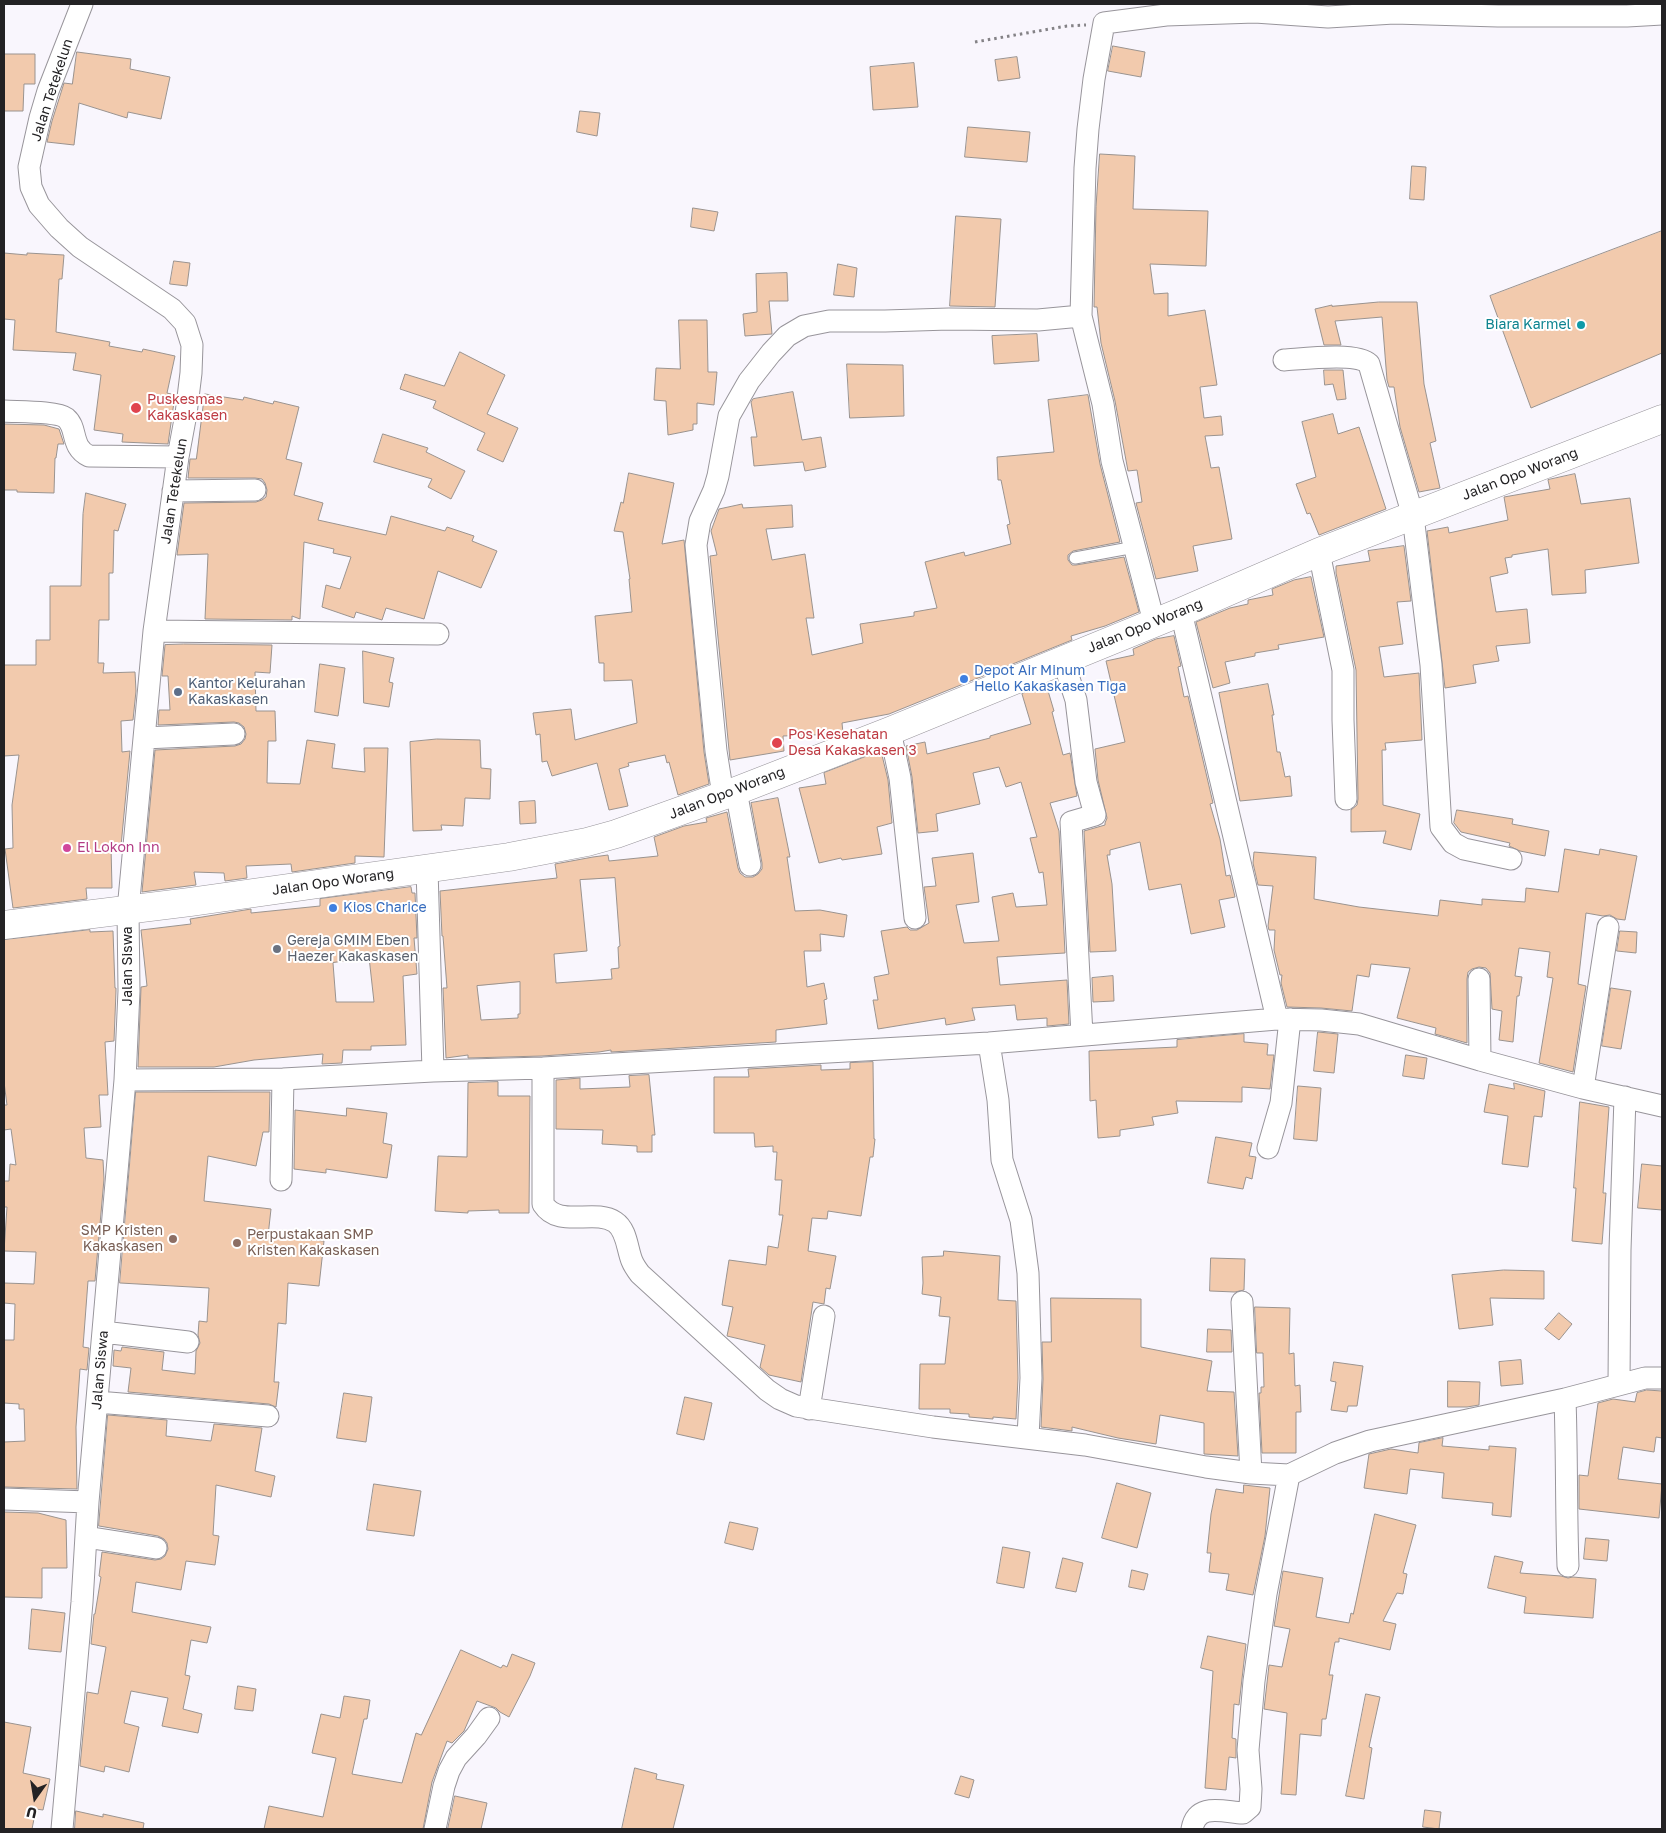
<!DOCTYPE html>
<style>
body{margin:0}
#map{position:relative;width:1666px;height:1833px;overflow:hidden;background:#f9f6fd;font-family:"Golos Text",sans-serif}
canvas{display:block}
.frame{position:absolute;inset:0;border:5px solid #232224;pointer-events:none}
.north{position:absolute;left:10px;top:1773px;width:50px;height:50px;-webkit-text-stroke:4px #fff;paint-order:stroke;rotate:193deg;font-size:14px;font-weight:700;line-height:20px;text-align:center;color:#232224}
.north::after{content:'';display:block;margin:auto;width:18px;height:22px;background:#232224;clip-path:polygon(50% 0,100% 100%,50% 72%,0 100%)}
</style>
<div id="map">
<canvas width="1666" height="1833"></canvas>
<div class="frame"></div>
<div class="north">U</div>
</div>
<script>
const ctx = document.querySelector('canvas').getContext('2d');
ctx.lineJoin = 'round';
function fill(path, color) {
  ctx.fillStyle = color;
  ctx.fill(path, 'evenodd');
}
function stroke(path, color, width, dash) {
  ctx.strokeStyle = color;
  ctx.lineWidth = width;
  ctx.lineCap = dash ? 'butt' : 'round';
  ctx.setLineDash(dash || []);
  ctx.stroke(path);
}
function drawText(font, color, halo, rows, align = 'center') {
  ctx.font = font + ' "Golos Text",sans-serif';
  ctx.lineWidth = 4;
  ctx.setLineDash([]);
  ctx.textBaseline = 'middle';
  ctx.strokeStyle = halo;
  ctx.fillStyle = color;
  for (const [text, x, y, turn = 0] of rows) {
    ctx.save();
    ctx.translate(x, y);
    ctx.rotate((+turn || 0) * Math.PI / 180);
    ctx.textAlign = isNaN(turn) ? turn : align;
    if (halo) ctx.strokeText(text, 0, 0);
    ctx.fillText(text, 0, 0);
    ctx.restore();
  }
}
const building = new Path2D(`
 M1113 46 1145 52 1141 77 1108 71Z
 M77 52 131 59 130 69 170 77 161 119 128 112 127 118 79 103 74 145 47 142 52 121 64 83 72 84Z
 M4 54H35V84H24L23 111H4Z
 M1017 57 1020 78 998 81 995 60Z
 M914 63 918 107 873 110 870 67Z
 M580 111 600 113 597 136 577 132Z
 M968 127 1030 132 1027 162 965 157Z
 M1100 154 1135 156 1133 209 1208 211 1206 266 1150 264 1154 294 1168 293V316L1205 310 1217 385 1200 387 1204 418 1221 416 1223 435 1205 436 1211 468 1219 467 1232 539 1193 546 1198 571 1156 579 1136 503 1142 502 1137 470 1128 471 1115 401 1101 343 1097 307H1094L1096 207Z
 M1412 166 1426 167 1424 200 1410 199Z
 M693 208 718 212 714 231 691 227Z
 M956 216 1001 219 995 307 950 306Z
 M1662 231V353L1531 408 1490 296Z
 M4 253 27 255V253L64 255 62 279H59L56 332 110 342 109 346 142 352 143 349 175 356 167 393 175 395 168 444 122 442 123 434 94 430 101 375 73 370 76 353 13 350 15 320 4 319Z
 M174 261 190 263 187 286 170 284Z
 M838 264 857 268 854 297 834 295Z
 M787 273 788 301H769L772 334 745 336 743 314 757 312 756 274Z
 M1379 302H1417L1424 384 1436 441 1430 443 1440 488 1419 492 1400 427 1394 387H1389L1387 380 1382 317 1335 321 1341 345H1324L1315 309 1332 305V306Z
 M679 320H707L708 372H717L714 405 697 403V424H693V430L668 435 666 401 654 400 656 368 680 369Z
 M1037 334 1039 361 994 364 992 336Z
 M460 352 505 375 487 414 518 428 503 462 477 450 485 433 433 408 436 401 400 389 405 374 444 386Z
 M847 364 903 365 904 416 850 418Z
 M1324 370H1343L1346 399 1337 400 1333 384 1325 385Z
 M793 392 802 440 821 437 826 467 805 471 803 462 754 466 751 437H757L751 402 753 399Z
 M205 394 243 400 244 397 273 404 274 401 299 407 286 459 302 463 294 495 323 503 318 520 386 535 391 516 445 531 447 527 474 536 472 541 497 551 481 588 438 571 424 619 386 608 382 620 356 612 354 618 322 607 326 585 340 589 351 557 333 553 334 549 304 542 300 619 292 616V620L205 619 208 554 177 555 184 503 256 502 262 500 266 497 267 490 265 483 262 479 255 478H188L190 459H196Z
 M1088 395 1100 464 1120 542 1073 551 1068 555V560L1072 565H1076L1124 557 1139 612 1105 626 1071 636 1072 640 889 714 842 723 843 733 840 734 783 736 784 751 730 760 710 556 717 555 711 531 719 509 742 504 743 508 792 505 793 527 766 529 772 560 805 554 814 618H806L812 655 863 643 860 624 914 616V612L937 608 925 562 964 552 965 556 1011 544 1007 525 1010 524 1001 480H998L997 457 1054 452 1048 400Z
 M1333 414 1338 434 1359 427 1386 509 1319 535 1310 513 1307 514 1296 484 1316 477 1302 422Z
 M4 424 44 425 59 429 64 444H58L56 458H55L54 493 17 492V490H4Z
 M383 434 428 448 426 452 465 471 451 499 428 487 432 479 374 462Z
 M629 473 674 483 662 544 684 540 704 752 709 784 678 795 669 762 667 763 665 755 628 763 629 766 619 769 628 806 609 810 597 763 552 776 547 761 542 762 540 734 536 735 533 713 571 709 575 740 637 723 632 680 604 681V663H599L595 616 632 612 629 579H630L623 532 614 531 621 502 623 503Z
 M1575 474 1581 504 1630 498 1639 563 1585 570 1586 593 1552 595 1548 549 1512 555V557L1505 558 1508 573 1490 577 1496 612 1527 609 1530 643 1496 646 1499 661 1473 665 1476 683 1445 688 1427 531 1448 527 1449 533 1508 520 1504 497 1550 489 1548 480Z
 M86 493 126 504 118 531 114 530 113 573H109V620H99L98 663H104L103 673 135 672 136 691 133 720 121 721 122 752 130 751 121 846 111 847 112 888H86L87 899 13 908 5 849 13 848 12 805 19 755 4 756V665H36V640H50V586H81L83 514Z
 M1404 546 1411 601 1397 602 1403 644 1379 647 1384 677 1419 673 1422 740 1385 743 1386 750H1382L1383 805 1420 814 1411 850 1383 843 1386 831 1351 832V810L1357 805 1358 799 1356 670 1336 573V566L1370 561 1368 551Z
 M1311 577 1324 637 1278 645 1279 649 1255 653V656L1225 662 1230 683 1213 688 1196 622 1230 608 1248 604V600L1273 595 1272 589 1294 580Z
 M1174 636 1181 666 1178 667 1184 697 1188 696 1213 803 1210 804 1220 839 1226 876 1230 875 1235 897 1219 900 1225 927 1191 934 1181 884 1149 890 1140 842 1110 850V855H1107L1112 884 1116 951 1090 952 1084 831 1105 825V823L1107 818 1098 780 1095 749 1125 742 1106 661 1134 655 1133 649 1156 639Z
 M184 644 272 645 270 673 255 672 256 711H275L276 741H268L267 783 300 784 307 740 335 744 332 768 365 772 364 748H388L384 857 355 856V863L292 872 291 864 246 866 247 878 225 881 224 873 194 872 196 885 142 892 155 750 235 746 241 744 245 739 246 734 244 727 239 723 234 722 158 725 159 710H170L168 676H162L165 645Z
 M363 651 394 658 389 682 393 683 389 707 364 703Z
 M320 664 345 668 338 716 315 712Z
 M1046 684 1054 711 1052 712 1063 755 1070 753 1077 796 1050 803 1059 831 1065 953 997 957 1000 985 1067 980 1069 1024 1047 1026V1018L1017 1020 1015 1005 972 1008 975 1020 946 1025 945 1018 878 1029 873 1000H878L874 977 889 974 881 931 907 927 910 930H917L929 923 924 887 936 886 932 858 973 853 979 902 956 905 964 943 999 941 992 897 1013 893 1016 907 1047 905 1043 872 1039 873 1030 838 1037 837 1021 782 1006 787 999 767 973 773 980 804 936 814 938 831 918 833 912 777 906 746 925 742 927 754 990 738V736L1031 724 1022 694Z
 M1268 684 1274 715H1272L1277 752H1280L1285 777 1290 776 1292 796 1240 801 1219 693Z
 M437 739 480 740 481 768 491 769 490 799 465 798 463 826 441 825 442 830 413 831 410 742Z
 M881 751 888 780 892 823 877 827 882 854 842 860 841 858 819 863 799 788 826 784 824 773Z
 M778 798 790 857H787L795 911 820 910 847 915 844 937 820 934 821 951H804L807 987 824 983 827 999 824 1000 827 1024 776 1030V1042L611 1052V1050L599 1052 542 1056 468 1058V1055L446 1058 443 988H447L443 936H442L440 891 557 878 555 864 593 857 608 855 609 861 658 856 654 837 684 826 707 822 706 818 727 812 738 868 740 873 745 877H753L758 874 762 869V863L751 803ZM615 878 620 946 618 947 619 968 611 969 612 979 556 983 554 954 587 951 580 880ZM520 982V1014H518V1018L481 1020 477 986Z
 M535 801 536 823 520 824 519 802Z
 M1457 810 1513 819 1512 824 1549 831 1545 856 1520 851 1509 846 1510 843 1461 832 1454 823Z
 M1565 849 1599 855 1600 849 1637 856 1625 920 1617 919 1610 915 1603 916 1586 913 1578 984 1586 986 1573 1072 1539 1063 1553 978 1547 977 1550 952 1519 948 1515 976 1522 977 1519 996H1517L1513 1042 1499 1040 1502 1011 1492 1009 1490 973 1486 968 1479 967 1472 969 1468 972 1467 979V1043L1435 1034 1436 1028 1397 1018 1410 968 1371 964 1369 977 1357 975 1352 1011 1321 1008 1287 1007 1281 983 1282 975H1280L1274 950 1275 930H1269L1268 926 1273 886 1258 885 1253 863 1254 852 1316 857 1314 899 1359 907 1438 916 1440 900 1482 905V899L1525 902 1526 888 1558 892Z
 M411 887 412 893H415L417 938H414L417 974 403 976 406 1045 371 1046V1050H343L342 1063 322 1064 323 1054 254 1060 214 1067H138L141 987 147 986 141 930 191 924 190 919 251 909V913L320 906V899ZM369 957 374 1002H336L333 963Z
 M90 930V932L113 931 115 988H116V991L114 1041 105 1042 108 1095H99L101 1127 84 1128 86 1158 103 1160 104 1179 95 1281H88L83 1347 89 1348 87 1370 80 1369 76 1427 77 1489 4 1487V1442L25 1441 24 1409H19V1404L4 1403V1340H14L15 1304 4 1303V1283L34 1284 36 1252 4 1251 7 1207H4V1181H9L10 1164 16 1165 11 1129 4 1130V1105H7L4 1082V940Z
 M1620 931 1637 932 1636 953 1617 951Z
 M1113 976 1114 1001 1093 1002 1092 978Z
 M1611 988 1631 991 1621 1049 1602 1046Z
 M1318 1032 1338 1034 1334 1073 1314 1071Z
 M1244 1034V1042L1268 1044 1267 1055H1274L1270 1089 1242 1087V1102L1176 1101 1178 1113 1152 1117 1154 1125 1120 1130V1136L1098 1138 1096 1100 1090 1101 1089 1051 1177 1047V1040Z
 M1406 1055 1427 1058 1424 1079 1403 1076Z
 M873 1062 874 1139H875L873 1157H870L861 1216 828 1211 827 1219 812 1218 808 1251 836 1256 830 1289 826 1288 824 1304 813 1302 801 1382 769 1375 760 1367 765 1345 727 1336 733 1307 722 1305 729 1260 766 1265 768 1246 778 1248 783 1215H779L782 1180H775L777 1152H773V1146L755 1147 754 1133H714V1077H749L748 1069 821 1065V1070L850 1069V1063Z
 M649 1075 655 1135H652V1152H637V1146L602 1144 603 1130 556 1129V1080L580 1078V1089L630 1087 629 1076Z
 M498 1082V1096H530L529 1213H499V1210L468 1211V1213L435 1211 438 1156 467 1157 468 1083Z
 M1514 1083 1545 1091 1542 1117 1534 1116 1528 1167 1502 1164 1508 1116 1484 1112 1489 1084 1514 1089Z
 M1298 1086 1321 1088 1317 1141 1294 1139Z
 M136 1092H270L269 1132H263L256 1166 208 1156 204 1201 271 1209 268 1236 324 1241 319 1286 288 1283 286 1324 278 1323 274 1382H279L276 1407 269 1404 128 1392 131 1368 113 1366 114 1350 121 1351 122 1347 164 1352 162 1370 195 1374 196 1351 200 1343 198 1335 199 1321 207 1322 209 1288 120 1283Z
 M1580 1102 1609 1107 1603 1193H1606L1602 1244 1572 1241 1576 1188H1574Z
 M347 1108 387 1113 383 1143 392 1145 387 1178 326 1169V1173L294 1169 295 1110 346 1116Z
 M1216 1137 1252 1143 1249 1156 1256 1157 1252 1179 1246 1177 1243 1189 1208 1183Z
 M1642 1164 1662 1166V1210L1638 1208Z
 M944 1251 1000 1256 998 1300 1016 1301 1018 1378 1016 1419 993 1417V1419L969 1417V1414L950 1413V1409H919L920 1364H945L950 1317 939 1316 941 1297 922 1294 923 1283 922 1257 943 1256Z
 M1211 1258 1245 1259 1244 1290 1235 1292 1210 1291Z
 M1504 1270 1544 1271V1299L1490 1298 1493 1325 1459 1329 1452 1275Z
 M1051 1298 1141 1299V1347L1212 1361 1207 1391 1234 1392 1238 1456 1204 1454V1423L1160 1415 1156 1444 1118 1438 1072 1427V1431L1041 1427 1043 1379 1042 1342H1051Z
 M1255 1307 1290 1308 1289 1354 1294 1353 1295 1386 1300 1385 1301 1412H1296V1453H1262L1259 1393H1261V1387H1264L1263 1353H1257Z
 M1559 1313 1572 1324 1559 1340 1545 1329Z
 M1208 1329 1231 1330 1232 1352H1207Z
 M1521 1360 1523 1384 1501 1386 1499 1362Z
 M1334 1362 1363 1366 1357 1406H1348L1347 1412 1331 1410 1336 1382 1331 1381Z
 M1448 1381 1480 1382 1479 1405 1467 1407H1448Z
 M1647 1390 1662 1391V1438L1656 1437 1654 1452 1623 1447 1618 1479 1662 1484 1659 1518 1579 1509V1475L1588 1476 1598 1403 1613 1399 1635 1402 1637 1393Z
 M344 1393 372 1397 366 1442 337 1438Z
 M685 1397 712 1403 704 1440 677 1434Z
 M108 1415 167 1420 166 1436 211 1441 214 1424 262 1428 255 1471 275 1476 271 1497 216 1485 213 1535 219 1536 215 1565 186 1561 181 1590 136 1582 132 1612 211 1627 207 1643 191 1640 185 1675 190 1676 183 1709 202 1714 198 1733 162 1726 168 1698 131 1691 124 1723 139 1727 129 1772 105 1766 104 1772 80 1766 87 1692 98 1694 106 1647 91 1644 94 1614H95L101 1577 99 1576 102 1552 155 1560 161 1559 165 1556 168 1549 167 1543 164 1539 158 1536 99 1526Z
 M1443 1438 1442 1446 1489 1450V1446L1516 1448 1511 1517 1492 1515 1493 1503 1442 1498 1444 1473 1410 1469 1407 1494 1364 1488 1369 1454 1391 1449 1418 1453 1419 1443Z
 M1117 1483 1151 1493 1137 1548 1102 1538Z
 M374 1484 421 1491 414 1536 367 1530Z
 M1244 1485 1270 1488 1265 1536 1253 1595 1226 1590 1229 1574 1209 1572 1211 1553H1207L1211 1514 1216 1489 1243 1493Z
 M4 1512 38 1513 66 1520 67 1568H42V1598L4 1597Z
 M1375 1514 1416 1525 1403 1573 1407 1574 1403 1594 1397 1593 1383 1621 1396 1624 1390 1650 1339 1638V1642H1335L1329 1675H1333L1326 1719H1322L1321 1736 1300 1734 1296 1795 1281 1794 1287 1713 1264 1709 1269 1665 1282 1667 1290 1629 1274 1626 1283 1571 1323 1578 1316 1617 1349 1623 1351 1613 1353 1614Z
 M730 1522 758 1528 753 1550 725 1543Z
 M1586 1538 1609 1540 1607 1561 1584 1559Z
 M1003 1547 1030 1552 1024 1588 997 1583Z
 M1495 1556 1523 1562 1520 1573 1561 1576 1568 1578 1573 1577 1596 1579 1593 1618 1524 1613 1526 1597 1488 1588Z
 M1063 1558 1083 1563 1076 1592 1056 1588Z
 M1132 1570 1148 1574 1144 1590 1129 1587Z
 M32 1609 65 1613 61 1652 29 1649Z
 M1208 1636 1246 1644 1239 1705 1234 1704 1232 1738 1236 1739V1758L1229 1757 1226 1790 1205 1788 1213 1671 1201 1668Z
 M461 1650 501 1668 503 1665 507 1667 512 1654 535 1663 530 1676 509 1717 500 1712 496 1708 477 1701 464 1731 452 1743 447 1741 432 1782 423 1829H264L269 1806 323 1817 336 1758 312 1753 321 1714 340 1718 344 1696 370 1700 367 1719H364L352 1774 402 1783 416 1733 421 1735Z
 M238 1686 256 1689 253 1711 235 1709Z
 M1366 1694 1380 1697 1369 1747 1372 1748 1364 1799 1346 1796Z
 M4 1722 31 1727 23 1773 50 1779 43 1810 36 1809 32 1829H4Z
 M635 1768 657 1774 656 1779 684 1785 673 1829H622Z
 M961 1776 974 1780 969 1798 955 1794Z
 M455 1796 487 1803 481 1829H448Z
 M1425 1810 1441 1812 1439 1829 1423 1827Z
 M76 1811 103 1817V1814L144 1823 143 1829H75Z`);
fill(building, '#f2caad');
stroke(building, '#9a938f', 1);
const service = new Path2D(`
 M1075 558 1135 547`);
const minor = new Path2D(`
 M1284 360C1302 359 1357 352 1369 364L1413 516 1431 665 1441 827 1453 843 1464 849 1511 859
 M4 411C16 412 57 411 66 418 78 428 70 447 89 456L178 457
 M173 491 255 490
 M1319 552 1343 670V720L1346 799
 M1154 622 1112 461 1103 404 1081 316 1085 168 1088 129 1094 79 1104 23 1166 15 1255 12 1328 17 1394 13 1498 16H1627L1662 14
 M154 631 438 634
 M1063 660 1076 700 1086 782 1095 815 1071 822 1082 1035
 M890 731 900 778 915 918
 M144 738 234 734
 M736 791 750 865
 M723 795 716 751 696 545 700 521 714 490 718 476 729 416 749 381 771 353 787 336 804 326 829 321H885L949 319 1038 320 1081 316
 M427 869 433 1071
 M1479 979 1480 1060
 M1277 1019 1321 1020 1359 1024 1480 1060 1583 1088 1662 1106
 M989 1043 998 1100 1002 1160 1021 1220 1028 1273 1031 1378 1028 1437
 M543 1068V1204C559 1229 594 1208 615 1222 627 1230 627 1249 632 1261 634 1266 637 1270 640 1274L767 1390 780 1399 796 1406 933 1427 1085 1445 1206 1467 1251 1473 1289 1475 1335 1453 1370 1441 1565 1399 1645 1378H1662
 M125 1080 283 1079 433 1071 543 1068 989 1043 1277 1019 1181 612
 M1583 1088 1608 927
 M1268 1148 1281 1103 1290 1019
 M281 1180 283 1079
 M1242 1302 1251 1473
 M103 1332 188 1342
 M1619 1384 1620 1250 1625 1097
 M1565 1399C1567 1455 1566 1510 1568 1566
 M97 1402 268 1416
 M809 1409 824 1316
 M4 1499 88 1502
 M86 1537 156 1548
 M62 1829 82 1602 88 1502 125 1080 129 991 128 910 154 631 178 457 186 414 191 373 192 345 185 323 172 309 80 247 59 228 39 205 31 187 29 167 40 118 48 91 82 4
 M435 1829 444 1786 449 1771 456 1758 476 1736 489 1718
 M1192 1829C1197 1802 1223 1812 1243 1813L1250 1807 1251 1789 1248 1750 1254 1681 1266 1594 1289 1475`);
const tertiary = new Path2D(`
 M4 925 190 902 509 857 587 842 616 834 736 791 890 731 1181 612 1319 552 1662 419`);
stroke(service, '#98959b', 13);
stroke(minor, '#98959b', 23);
stroke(tertiary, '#98959b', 29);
stroke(new Path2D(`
 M975 42 1067 26 1086 25`), '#848286', 3, [2.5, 4]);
stroke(service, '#fff', 11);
stroke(minor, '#fff', 21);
stroke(tertiary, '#fff', 28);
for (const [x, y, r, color] of [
 [1581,325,5,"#0f9aa8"],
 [136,408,6,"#e0444e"],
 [964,679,5,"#3f7fe0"],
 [178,692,5,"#5c6f8a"],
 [777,743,6,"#e0444e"],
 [67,848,5,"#d1479c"],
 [333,908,5,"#3f7fe0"],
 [277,949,5,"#6b7280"],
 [173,1239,5,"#8d6e63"],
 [237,1243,5,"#8d6e63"]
]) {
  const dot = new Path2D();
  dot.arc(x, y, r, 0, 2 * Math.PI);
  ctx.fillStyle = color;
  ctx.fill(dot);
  stroke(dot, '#fff', 2);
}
drawText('14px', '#232224', '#fff', [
 ["Jalan Tetekelun",52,90,-72],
 ["Jalan Opo Worang",1520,474,-21],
 ["Jalan Tetekelun",174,491,-81],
 ["Jalan Opo Worang",1145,626,-22],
 ["Jalan Opo Worang",727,793,-21],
 ["Jalan Opo Worang",333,882,-8],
 ["Jalan Siswa",128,966,-90],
 ["Jalan Siswa",100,1370,-85]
]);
drawText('14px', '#0d838f', '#fff', [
 ["Biara Karmel",1571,325]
], 'right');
drawText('14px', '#be3a42', '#fff', [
 ["Puskesmas",147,400],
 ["Kakaskasen",147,416],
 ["Pos Kesehatan",788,735],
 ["Desa Kakaskasen 3",788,751]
], 'left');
drawText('14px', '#366cbe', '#fff', [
 ["Depot Air Minum",974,671],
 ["Hello Kakaskasen Tiga",974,687],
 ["Kios Charice",343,908]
], 'left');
drawText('14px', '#4e5e75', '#fff', [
 ["Kantor Kelurahan",188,684],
 ["Kakaskasen",188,700]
], 'left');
drawText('14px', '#b23c85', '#fff', [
 ["El Lokon Inn",77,848]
], 'left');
drawText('14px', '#5b616d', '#fff', [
 ["Gereja GMIM Eben",287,941],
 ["Haezer Kakaskasen",287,957]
], 'left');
drawText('14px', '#785e54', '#fff', [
 ["SMP Kristen",163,1231],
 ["Kakaskasen",163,1247],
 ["Perpustakaan SMP",247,1235,"left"],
 ["Kristen Kakaskasen",247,1251,"left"]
], 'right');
</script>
